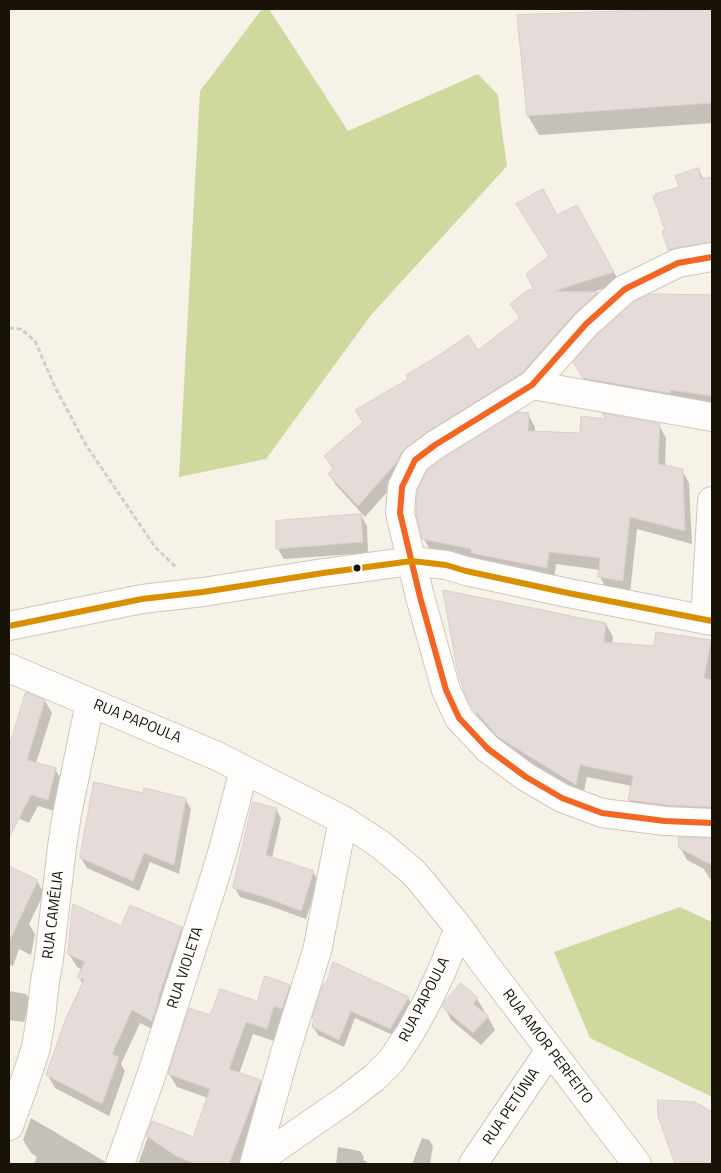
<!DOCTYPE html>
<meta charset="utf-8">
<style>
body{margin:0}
#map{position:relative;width:721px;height:1173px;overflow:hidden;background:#f7f2e7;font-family:"Titillium Web",sans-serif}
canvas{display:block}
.frame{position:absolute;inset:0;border:10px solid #181207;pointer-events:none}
</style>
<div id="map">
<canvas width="721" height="1173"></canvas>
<div class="frame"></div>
</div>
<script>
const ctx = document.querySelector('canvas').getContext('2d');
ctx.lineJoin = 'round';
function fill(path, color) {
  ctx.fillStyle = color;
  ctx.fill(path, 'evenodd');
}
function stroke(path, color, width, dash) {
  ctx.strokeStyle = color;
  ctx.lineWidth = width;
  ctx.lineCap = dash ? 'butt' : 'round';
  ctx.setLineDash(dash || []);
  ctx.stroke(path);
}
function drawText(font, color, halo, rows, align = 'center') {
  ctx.font = font + ' "Titillium Web",sans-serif';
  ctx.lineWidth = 5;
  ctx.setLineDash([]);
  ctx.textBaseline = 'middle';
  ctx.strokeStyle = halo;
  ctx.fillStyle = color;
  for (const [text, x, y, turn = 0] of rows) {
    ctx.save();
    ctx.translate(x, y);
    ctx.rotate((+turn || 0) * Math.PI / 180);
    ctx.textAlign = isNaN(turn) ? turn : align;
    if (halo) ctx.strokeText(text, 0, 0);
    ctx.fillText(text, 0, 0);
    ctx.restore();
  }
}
fill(new Path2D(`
 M262 9H269L348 131 478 74 498 95 501 124 507 166 371 315 266 459 179 477 200 91Z
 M680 907 712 922V1097L590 1038 554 952Z`), '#cfd99d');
fill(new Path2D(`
 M699 9H712V123L539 135 528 116 519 16Z
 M699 170 704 180 712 178V254L676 262 669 250 663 232 666 230 681 188Z
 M576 206 620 283 590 293H597L604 304 528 384 403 474 365 517 336 485 329 474 334 470 325 457 477 352 521 319 512 305 536 292 550 257 557 216Z
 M651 295 712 297V406L591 390 575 362Z
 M528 414 535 427V433L581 434 659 425 666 438 665 467 682 470 689 483 692 544 637 529 630 593 607 590 600 577V570L556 564 554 580 431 551 423 538Z
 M361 515 367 526 368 553 284 559 278 549Z
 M606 624 613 637 612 644 655 648 710 642 712 646V819L637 812 629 799 632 786 587 777 583 796 507 750 479 719 472 705Z
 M45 701 52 713 36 763 55 769 62 781 54 811 38 806 29 823 9 814V741L12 742Z
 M144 794 185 799 191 809 179 874 150 862 139 891 87 868 81 858Z
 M276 809 281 818 272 858 313 872 318 881 306 919 270 906 240 897 235 888Z
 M681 839 712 840V880L710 879 704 869 687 860 680 847Z
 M9 867 37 881 44 893 29 924 35 934 31 955 19 949 13 966 9 965Z
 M122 928H181L188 941 160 1033 140 1023 121 1064 125 1071 109 1116 55 1088 47 1074 83 985 79 977 82 970 77 967 69 954Z
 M328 982 408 998 413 1006 395 1036 355 1018 344 1047 318 1035 313 1027Z
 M289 986 297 999 281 1019 274 1041 253 1034 239 1074 260 1081 267 1094 240 1164H138L153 1123 193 1139 208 1098 177 1087 169 1074 211 1017 258 1002Z
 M9 991 26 994 30 1001 24 1022 9 1020Z
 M477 999 485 1012 483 1014 488 1017 495 1030 481 1045 451 1020 444 1006Z
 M695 1104 712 1114V1164H677L674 1159Z
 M31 1118 104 1161 106 1164H34L37 1157 31 1153 23 1140Z
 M422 1138 429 1140 433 1146 430 1164H412Z
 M338 1147 360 1151 364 1157 363 1160 366 1161 368 1164H336Z`), '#0003');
const building = new Path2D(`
 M682 9H712V103L527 116 517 15Z
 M699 168 701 179 712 177V242L675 248 668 250 662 231 665 230 653 196H656L655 194 679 187 675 176Z
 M543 189 557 215 577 205 614 272 555 291 598 292 574 314 522 373 427 432 406 448 401 453 397 462 358 506 328 474 334 468 324 456 363 422 355 410 408 379 406 375 441 354 468 335 478 350 520 318 510 304 528 290H534L526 274 549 256 516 204Z
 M651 294 712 295V396L670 390V394L669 393 583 378 573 362 597 335 634 302Z
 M518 412 529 413 528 431 580 433 581 416 606 419 602 413 660 424 658 464 683 469 685 531 630 517 623 581 598 577 600 558 549 552 547 568 471 553V549L422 539 416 512 417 491 427 470 444 458Z
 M361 514 363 542 276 549V521Z
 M443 590 606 623 604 642 654 646 656 632 711 640 704 678 712 680V807L667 805 628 800 633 776 580 765 576 785 498 737 471 706 467 699 458 673Z
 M26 692 45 700 27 760 56 768 48 800 31 795 9 838V747Z
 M94 782 143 793 144 788 186 798 174 865 144 853 133 881 80 858Z
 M253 802 277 808 266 855 314 871 301 911 264 897 233 888Z
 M679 837 712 838V865L679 848Z
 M9 866 38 880 9 942Z
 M73 904 121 926 130 905 182 927 158 999H159L152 1021 132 1010 112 1054 119 1057 102 1104 46 1075 66 1018 84 980 77 977 85 962 68 954Z
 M333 962 409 997 390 1029 351 1011 339 1040 312 1027 314 1019 312 1018 323 985 327 981Z
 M265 976 290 985 282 1009 274 1006 267 1029 246 1022 229 1069 261 1080 229 1164H196L176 1156 146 1136 152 1121 193 1137 210 1089 168 1074 189 1008 210 1015 220 989 257 1001Z
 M461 983 478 998 473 1004 489 1016 473 1033 442 1007 445 1001Z
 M658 1100 695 1102 712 1112V1164H675L658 1116Z`);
fill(building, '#e5dcd9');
stroke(building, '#d8cecb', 1);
const minor = new Path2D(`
 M712 257 678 263 625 289 586 324 532 385 435 445 415 460 402 487 400 513 420 597 446 690 459 718 488 749 526 777 562 798 602 813 665 821 712 823
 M532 385 712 417
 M705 620 712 501
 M9 626 142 599 203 592 323 573 412 561 446 565 466 571 568 593 712 621
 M9 668 217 756 343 820 381 845 413 872 421 881 459 928 441 973 426 1004 410 1033 392 1060 374 1078 344 1101 270 1152 258 1164
 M459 928 484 963 637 1164
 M9 1126 22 1090 36 1048 41 1017 45 981 49 959 62 847 67 814 90 703
 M120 1164 151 1076 211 889 223 850 244 770
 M254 1164 285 1053 317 951 343 820
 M473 1164 550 1050`);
stroke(minor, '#cdc8bd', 30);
stroke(new Path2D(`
 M9 328 21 329 35 341 55 387 86 445 155 547 176 567`), '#d1cfcc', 3, [5, 2.5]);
stroke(minor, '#fefdfb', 28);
stroke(new Path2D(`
 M712 257 678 263 625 289 586 324 532 385 435 445 415 460 402 487 400 513 420 597 446 690 459 718 488 749 526 777 562 798 602 813 665 821 712 823`), '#f26522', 6);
stroke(new Path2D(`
 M9 626 142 599 203 592 323 573 412 561 446 565 466 571 568 593 712 621`), '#d69001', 6);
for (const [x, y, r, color] of [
 [357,568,4.5,"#181207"]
]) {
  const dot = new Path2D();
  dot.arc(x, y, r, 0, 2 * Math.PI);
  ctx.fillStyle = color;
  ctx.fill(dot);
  stroke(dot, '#fff', 2);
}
drawText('15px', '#181207', '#fff', [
 ["RUA PAPOULA",137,722,22],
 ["RUA CAMÉLIA",54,915,-83],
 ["RUA VIOLETA",186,968,-72],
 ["RUA PAPOULA",425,1000,-63],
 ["RUA AMOR PERFEITO",547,1047,53],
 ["RUA PETÚNIA",512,1107,-56]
]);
</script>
